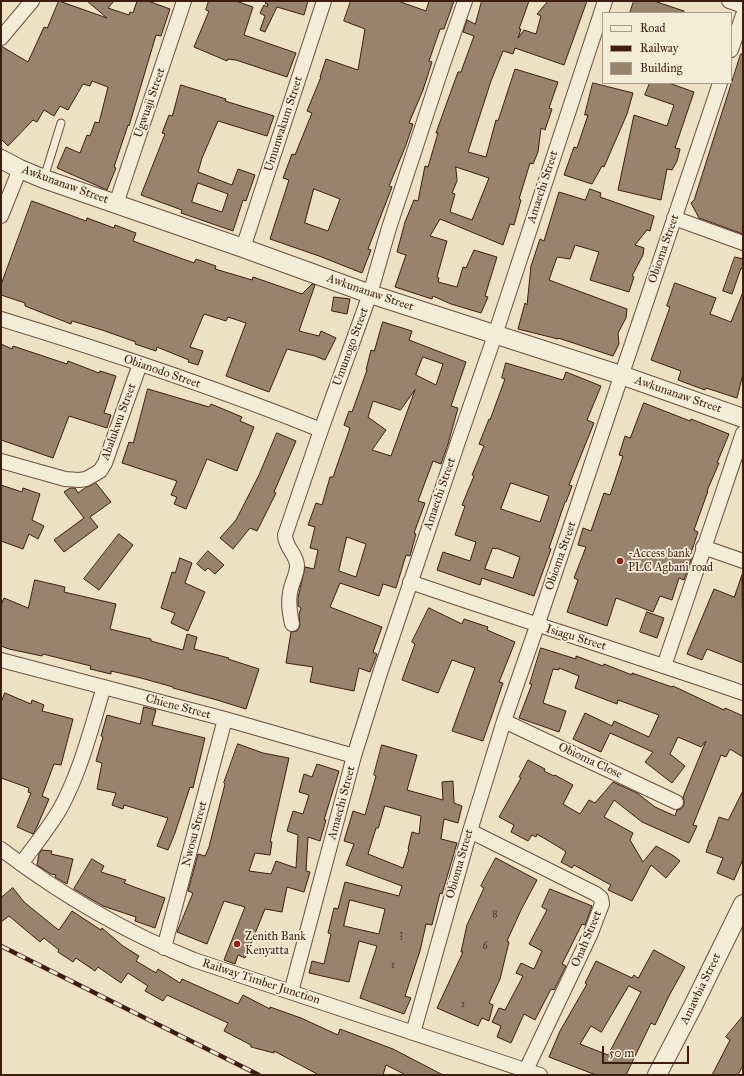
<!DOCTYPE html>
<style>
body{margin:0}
#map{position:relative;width:744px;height:1076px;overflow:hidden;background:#ece1c3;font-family:"IM FELL Great Primer",serif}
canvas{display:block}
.frame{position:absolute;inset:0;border:2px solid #3d1d0f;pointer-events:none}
.legend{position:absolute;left:602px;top:12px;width:130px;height:72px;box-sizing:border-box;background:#f3ecd8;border:1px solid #a98;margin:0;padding:5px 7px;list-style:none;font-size:12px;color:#3d1d0f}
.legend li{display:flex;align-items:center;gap:8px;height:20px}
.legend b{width:20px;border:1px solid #a98}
.scale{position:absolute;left:602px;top:1046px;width:87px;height:18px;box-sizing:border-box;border:2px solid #3d1d0f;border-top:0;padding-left:5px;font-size:12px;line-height:14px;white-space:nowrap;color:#3d1d0f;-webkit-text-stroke:3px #f3ecd8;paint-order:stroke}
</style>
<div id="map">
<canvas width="744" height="1076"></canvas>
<div class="frame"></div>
<ul class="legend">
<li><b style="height:5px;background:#f3ecd8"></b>Road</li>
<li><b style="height:5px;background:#3d1d0f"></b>Railway</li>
<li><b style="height:11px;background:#98836d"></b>Building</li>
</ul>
<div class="scale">50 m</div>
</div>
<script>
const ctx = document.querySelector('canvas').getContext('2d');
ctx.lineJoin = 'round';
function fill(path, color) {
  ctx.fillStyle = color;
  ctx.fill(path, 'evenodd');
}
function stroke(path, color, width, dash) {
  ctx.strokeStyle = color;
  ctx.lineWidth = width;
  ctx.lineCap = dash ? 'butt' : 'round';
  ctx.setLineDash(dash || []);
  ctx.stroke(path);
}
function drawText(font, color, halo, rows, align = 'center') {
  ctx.font = font + ' "IM FELL Great Primer",serif';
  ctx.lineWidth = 3.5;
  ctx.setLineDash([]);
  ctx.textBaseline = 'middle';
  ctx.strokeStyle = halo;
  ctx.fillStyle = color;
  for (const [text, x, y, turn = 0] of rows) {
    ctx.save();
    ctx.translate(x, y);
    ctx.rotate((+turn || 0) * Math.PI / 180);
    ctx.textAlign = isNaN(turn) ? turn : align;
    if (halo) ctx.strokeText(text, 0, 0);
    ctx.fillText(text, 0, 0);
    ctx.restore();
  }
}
const building = new Path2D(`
 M59 1 107 18 87 1H114L108 8 129 15 130 12 133 13 137 1H148L170 9 161 36 156 35 129 126 128 125 114 167 116 168 107 190 57 168 66 147 80 153 87 135 90 136 95 122 99 123 108 87 92 81 90 86 83 84 68 110 60 106 54 116 44 110 37 122 33 120 8 146 1 139V46L28 62 44 27 47 28Z
 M209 1H236L253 7 244 35 296 53 287 77 236 60 228 59 227 61 194 47 209 11 206 10Z
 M266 1H308L304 15 277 7 265 32 260 30 265 16 260 13 264 5 267 7 268 4H266Z
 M351 1H398L426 11 429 1H454L444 29H440L429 61 432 62 423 90 409 123 413 124 406 145 389 186 392 187 368 249 371 250 362 273 319 256 270 239 289 180 283 178 292 154 295 155 312 113 307 111 321 77H320L326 59 358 70 365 29 344 21ZM314 189 340 199 328 231 305 223Z
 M482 1H529L519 29H521L518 38 524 30 536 34 541 16 537 14 548 1H587L564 65 515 48 513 54 503 51 491 81 468 152 486 157 496 120 498 121 515 69 558 82 549 108 552 109 545 130 541 128 538 152 533 164 530 163 519 199 521 200 514 225 510 224 503 245 440 219 430 236 447 241 437 277 439 278 438 282 457 287 463 267 466 268 474 250 497 257 485 296 488 297 481 313 451 304 433 296 432 299 395 287 406 255 397 252 405 222 414 200 418 201 425 166 428 167 438 133H436L446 105 458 72H461L474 36 463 32 467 20 475 24ZM456 167 489 178 472 220 450 212 455 194 452 193 457 181Z
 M634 1H654L684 11V13H630Z
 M741 54H743V234L699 218 691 203 694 200Z
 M593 83 633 93 627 114 604 167 602 166 592 184 564 175 574 147 577 148 588 115H585Z
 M650 83H669L694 92 675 148 680 149 677 161 672 170 667 169 661 200 618 190 634 115 667 126 674 105 645 95Z
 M181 85 226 99 225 101 274 116 267 136 218 121 202 158 198 172 232 185 238 169 255 175 246 201 243 200 233 231 181 213 182 210 141 195 165 134 162 133 169 115 172 116ZM198 183 228 194 222 212 192 202Z
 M590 189 601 193 600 197 654 216 650 231 647 230 635 245 644 248 643 255 632 276 634 277 629 292 590 280 599 252 575 245 570 259 557 257 549 280 627 309 626 318 618 333 619 344 613 356 558 338V339L518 329 525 303 527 305 531 266 540 239 544 241 559 192 585 200Z
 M32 201 86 221 87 218 114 228 115 225 136 233 133 241 194 263 196 259 216 266 215 269 252 280 253 277 302 294 312 284 315 285 299 331 319 336 321 331 336 338 325 360 315 356 287 349 269 392 226 376 246 323 228 317 226 321 204 314 190 347 203 351 198 365 188 362 189 360 157 347 156 351 135 344 136 342 102 330 72 321 71 324 25 306V303L1 295V285Z
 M735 257 743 259V269L741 268 732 294 723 291Z
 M675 283 716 298 710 314 731 322 743 292V374L737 398 706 388 705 390 678 380 681 371 651 360 670 307 667 306Z
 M334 297 350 299 347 314 332 311Z
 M383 322 412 331 409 340 466 362 451 406 458 408 448 444 441 464 433 461 418 501 425 503 414 533 416 534 410 556 406 555 396 588 383 584 379 596 340 583 330 607 382 627 373 652 377 654 370 672 359 668 354 691 310 682 313 667 286 663 291 632 297 631 300 626 299 614 301 608 298 606V598L305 567 314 569 318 550 310 548 315 527 308 525 316 503 322 505 330 477H333L350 428 344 425 349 411 352 412 367 370H366L371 350 374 351ZM423 357 443 364 436 385 416 375ZM415 390 391 456 372 450 386 430 368 417 373 401 400 410ZM347 537 366 544 356 577 339 571Z
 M1 344 12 349 13 346 67 364 68 361 99 373 100 371 116 376 104 413 111 415 107 428 69 416 53 458 1 440Z
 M506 363 563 380 566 372 601 386 587 420 594 423 569 485 572 486 566 502H565L549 548 551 549 534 596 482 578 480 585 437 570 443 552 470 561 476 542 455 535 465 506 462 505 474 476 472 475 484 446 479 444 489 419 490 420 505 379 502 378ZM511 483 549 496 540 522 501 509ZM493 548 496 549V548L520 557 513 578 485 569Z
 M148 389 209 407 211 404 242 417 240 421 254 427 237 471 207 459 186 509 174 504 177 497 171 495 177 481 122 463 129 442 133 443Z
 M644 403 690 421 691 419 729 434 717 463H719L707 491H708L694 530 698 532 690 556 692 557 684 580 679 578 672 600 660 596 653 612 616 598 607 626 567 612 578 580 574 578 586 547 578 545 583 528 591 531 604 493 610 495 623 456 619 455 625 436 630 438Z
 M277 433 296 441 274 492 276 493 257 531 250 528 233 549 220 538 236 520 259 475Z
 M96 483 111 502 90 517 98 527 64 552 54 540 84 518 64 492 70 488H75L78 493 85 488Z
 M1 485 22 492 23 488 40 494 32 520 44 526 38 539 29 534 23 549 1 541Z
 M119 534 133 545 99 590 84 579Z
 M208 551 224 565 215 574 208 568 205 571 197 564Z
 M180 558 192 563 185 583 205 592 188 631 171 623 175 613 161 608 172 572 175 573Z
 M742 575 743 663 707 649 702 660 687 654 714 589 734 597Z
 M35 580 65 587 64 592 116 604 110 629 151 639V641L183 650 187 634 197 637 194 649 229 658 228 659 259 669 246 709 217 700 173 688V687L141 678 111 671V674L90 669 91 666 43 654 42 656 9 649 1 646V605L4 598 28 608Z
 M429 608 462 624 464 619 488 627 487 630 515 642 499 682 503 683 483 741 452 731 475 668 452 660 438 693 402 680 415 644 412 642Z
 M647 612 664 618 657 638 640 632Z
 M541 648 576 659V656L603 666 604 664 632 675V673L672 687 673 686 724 710 725 708 743 716V757L730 749 726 757 721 755 693 825 697 826 689 843 642 822 614 800 604 817 633 833 630 840 643 862 656 846 674 856 680 861 666 878 651 865 632 901 608 890 611 885 574 865 572 868 561 862 566 852 562 849 537 834 536 837 532 835 528 841 511 832 514 825 499 817 521 778 519 777 528 760 545 769 544 771 554 776 555 775 573 785 563 804 580 814 589 800 595 803 613 782 637 793 655 807 675 816 677 810 681 809 684 805V801L683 797 706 741 701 747 678 737 670 754 685 766 672 783 645 762 653 752 610 733 601 752 573 739 585 713 612 726 614 721 649 737 659 715 618 700 617 704 575 688 579 676 559 668V670L553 669 543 703 566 711 559 732 519 718 532 684H530Z
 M5 693 31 704 32 700 44 705 42 711 73 719 61 765 54 764 42 796 49 799 36 829 33 834 17 827 31 793 28 792 29 788 1 778V703Z
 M144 707 156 710 152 725 205 738 193 788 190 787 175 833 168 850 157 846 168 818 124 805 123 809 112 805 116 793 97 789 102 763 96 761 103 737 101 736 107 715 140 724Z
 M238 744 263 753 289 758 270 842H272L270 855 255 853 249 871 271 874 276 861 296 868 298 835 287 831 293 811 303 814 309 795 299 792 304 774 312 777 317 764 339 771 324 820H326L320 841 308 837 306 871 310 872 304 892 287 887 282 912 265 909 245 958 238 955 235 964 224 960 245 907 224 901 207 944 177 932 193 893 188 891 198 854 205 856 209 847 225 784 224 783Z
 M382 745 417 755 407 790 443 800 442 782 453 781 454 803 462 806 458 823 444 819 441 839 457 843 442 894 440 893 432 925 426 924 420 951 405 996 411 998 404 1014 360 998 377 946 359 941 349 982 309 973 312 961 324 964 331 934 328 933 334 908 338 909 345 882 399 896 402 886 346 865 354 844 344 841 353 811 365 815 376 776 374 775ZM385 806 421 816 419 834 412 832 408 849H409L403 868 368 854 376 828H378ZM350 900 385 909 379 934 344 926Z
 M743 791V859L734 880 717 873 723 858 706 852 710 840H711L719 817 728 820Z
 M42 850 52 851 51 854 73 859 67 884 55 877 56 875 51 874 37 865 39 854Z
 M496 858 537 880 521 910 507 941 509 942 500 979 489 1003 493 1005 489 1021 482 1018 478 1026 437 1008 463 952H461L467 925 484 888 481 886Z
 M92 859 104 866 101 872 126 880 124 883 137 888 165 898 155 928 135 921 136 917 103 906 74 889Z
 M13 888 24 902 56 928 59 930 72 911 101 930 102 928 123 946 139 956 136 961 156 973 158 969 180 983 182 979 191 983 238 1004 243 995 270 1009V1007L301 1018 338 1035 340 1029 393 1049 443 1075H406L386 1065 383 1075H319L274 1051V1053L251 1047V1045L224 1031 228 1023 167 995 163 1001 145 991 148 986 128 973 121 983 98 967 95 971 76 958 73 962 58 952 59 950 44 938 40 942 9 916 1 922V898Z
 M550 889 592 906 585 925 582 924 562 964 566 966 554 990 551 989 535 1020 524 1014 511 1043 497 1037 501 1026 492 1022 499 1008 505 1010 523 976 516 973 521 963 534 969 542 951 529 944 547 910 542 907Z
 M654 950 685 967 670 994 655 1025 651 1023 626 1075H596L549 1057 560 1031 587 984 585 983 596 961 632 978 634 975 638 978ZM629 986 641 992 608 1055 580 1044 591 1026 601 1032Z
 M743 1016V1065L738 1075H712L730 1040 726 1037Z`);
fill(building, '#98836d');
stroke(building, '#3d1d0f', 1);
const service = new Path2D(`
 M44 178 61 123`);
const minor = new Path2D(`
 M729 1 743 6
 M1 38 32 1
 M731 50 743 15
 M116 204 184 1
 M1 216 20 169
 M674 218 743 243
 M243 248 324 1
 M1 319C109 352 216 388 321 430
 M1 461 65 479 79 480 86 479 100 471 105 463 140 364
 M703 547 743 561
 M410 582C521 620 633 655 743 693
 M292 624C290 614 288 604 290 593 291 584 297 575 297 566 297 554 285 548 285 535L321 430 370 294 389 228 442 67 465 1
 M1 660 225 719 354 756
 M664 666 743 433
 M504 721 676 802
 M470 831 596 894 601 898 602 904 591 933 526 1070
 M1 849C60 894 125 932 194 960L540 1075
 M21 864C34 846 49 828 60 809 81 771 91 728 104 687
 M164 948 225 719
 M291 992 354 756 381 670 458 442 495 335 605 1
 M413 1033 470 831 504 721 537 626 720 83`);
const tertiary = new Path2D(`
 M1 159 20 169 44 179 243 248 370 294 621 375 743 418
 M657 1075 693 1006 743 904`);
stroke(service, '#694e3c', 9);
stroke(minor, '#694e3c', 16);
stroke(tertiary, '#694e3c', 20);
stroke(service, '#f3ecd8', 7);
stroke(minor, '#f3ecd8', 14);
stroke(tertiary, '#f3ecd8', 18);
const rail = new Path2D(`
 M1 946 259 1075`);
stroke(rail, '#3d1d0f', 4.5);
stroke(rail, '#f3ecd8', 3, [9]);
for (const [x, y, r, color] of [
 [620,561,4,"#8f2418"],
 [237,944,4,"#8f2418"]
]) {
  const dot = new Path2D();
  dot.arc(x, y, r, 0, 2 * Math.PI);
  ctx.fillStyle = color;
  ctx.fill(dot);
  stroke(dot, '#f3ecd8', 1.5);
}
drawText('10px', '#543626', null, [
 ["8",495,915],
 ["3",401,935],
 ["6",485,947],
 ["1",393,966],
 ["1",463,1005]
]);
drawText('12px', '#3d1d0f', '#f3ecd8', [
 ["Ugwuaji Street",150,103,-71],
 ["Umunwakum Street",284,124,-72],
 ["Awkunanaw Street",65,185,20],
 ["Amaechi Street",543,187,-72],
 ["Obioma Street",664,249,-71],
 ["Awkunanaw Street",370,293,19],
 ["Umunogo Street",351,347,-70],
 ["Obianodo Street",162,372,19],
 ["Awkunanaw Street",678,395,19],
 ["Abalukwu Street",119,422,-70],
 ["Amaechi Street",440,494,-71],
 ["Obioma Street",561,556,-71],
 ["Isiagu Street",576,638,17],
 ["Chiene Street",178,707,15],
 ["Obioma Close",590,761,25],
 ["Amaechi Street",342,803,-75],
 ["Nwosu Street",195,834,-75],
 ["Obioma Street",460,864,-74],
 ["Onah Street",587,939,-67],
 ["Railway Timber Junction",261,982,18],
 ["Amawbia Street",701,989,-64]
]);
drawText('12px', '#3d1d0f', '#f3ecd8', [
 ["-Access bank",628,554],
 ["PLC Agbani road",628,568],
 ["Zenith Bank",245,937],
 ["Kenyatta",245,951]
], 'left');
</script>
